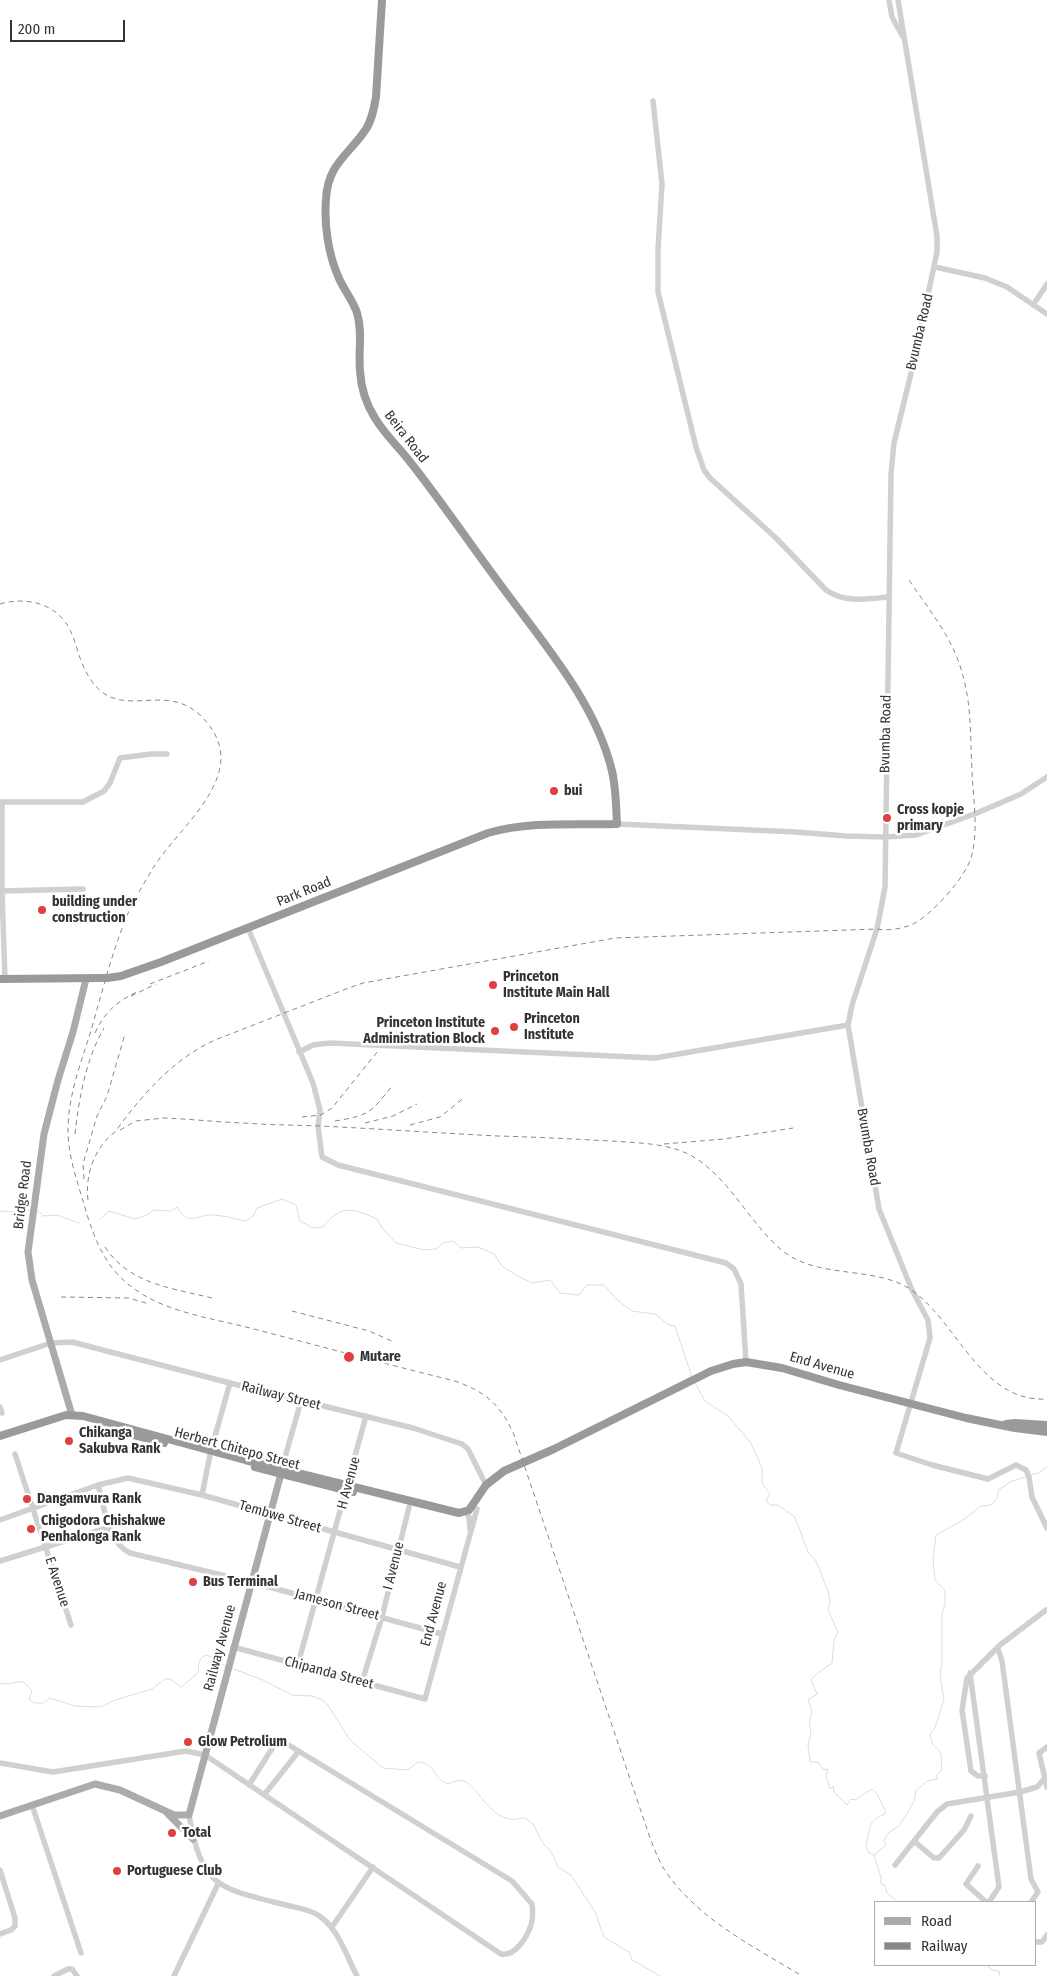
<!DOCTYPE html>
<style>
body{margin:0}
#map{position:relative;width:1047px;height:1976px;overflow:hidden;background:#fff;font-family:"Fira Sans Condensed",sans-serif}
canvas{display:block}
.legend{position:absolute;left:874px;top:1901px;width:162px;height:65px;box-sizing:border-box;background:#fff;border:1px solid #adadad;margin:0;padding:6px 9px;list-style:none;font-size:15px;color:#333}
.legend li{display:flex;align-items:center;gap:10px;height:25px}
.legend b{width:25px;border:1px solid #adadad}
.scale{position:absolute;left:10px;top:20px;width:115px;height:22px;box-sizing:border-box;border:2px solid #333;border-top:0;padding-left:6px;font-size:15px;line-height:18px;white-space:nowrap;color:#333;-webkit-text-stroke:4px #fff;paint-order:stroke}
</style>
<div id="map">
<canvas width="1047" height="1976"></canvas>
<ul class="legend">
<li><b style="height:6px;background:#ababab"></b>Road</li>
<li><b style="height:6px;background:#888"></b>Railway</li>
</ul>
<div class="scale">200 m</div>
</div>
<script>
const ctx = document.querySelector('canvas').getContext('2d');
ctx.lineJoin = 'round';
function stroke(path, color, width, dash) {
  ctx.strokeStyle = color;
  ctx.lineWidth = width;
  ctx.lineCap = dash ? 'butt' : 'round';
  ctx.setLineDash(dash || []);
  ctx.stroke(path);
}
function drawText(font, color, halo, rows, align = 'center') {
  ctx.font = font + ' "Fira Sans Condensed",sans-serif';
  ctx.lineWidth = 5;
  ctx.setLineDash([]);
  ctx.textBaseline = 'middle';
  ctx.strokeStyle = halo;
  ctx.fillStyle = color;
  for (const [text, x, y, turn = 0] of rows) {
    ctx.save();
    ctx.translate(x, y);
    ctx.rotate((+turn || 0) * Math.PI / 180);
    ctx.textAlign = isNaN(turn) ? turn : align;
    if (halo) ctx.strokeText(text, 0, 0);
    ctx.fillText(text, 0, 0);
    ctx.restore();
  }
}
stroke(new Path2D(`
 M38 1210 43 1216 57 1215 79 1223
 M0 1211C11 1213 20 1210 31 1210
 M100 1219 109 1211 135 1219 147 1215 153 1210 171 1211 177 1207C188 1227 196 1215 211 1215 222 1215 235 1219 246 1221L253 1216 257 1208 282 1199 296 1205 300 1221 313 1228 323 1227C342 1204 351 1208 377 1219L382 1228 396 1243 424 1250 436 1249 443 1243 453 1241 461 1248 478 1247 494 1254 502 1266 516 1275 532 1283 550 1280 560 1293 579 1295 587 1285H604L616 1299 632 1311 655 1314 669 1325 675 1326 692 1377
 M695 1383 705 1401 728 1416 751 1443 762 1468V1483L770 1494 766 1500 770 1505H778L795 1517 808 1552 816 1561 828 1591 830 1601 828 1610 838 1632 834 1641 832 1663 814 1676 811 1680 817 1694 808 1700 812 1712 809 1723 811 1731 808 1746 810 1762H818L823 1770 828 1769 826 1776 830 1789 833 1786 834 1792 847 1805 851 1799 855 1800 872 1789C880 1795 880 1802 885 1810V1814C867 1821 870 1829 866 1846L869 1853 874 1855
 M1030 1475 1038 1473 1047 1467
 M231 1668 263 1680 292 1695 312 1696 322 1700 328 1705 350 1740 383 1768 408 1770 418 1762C436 1763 430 1776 448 1784 453 1782 458 1779 464 1781 476 1785 488 1815 509 1819 514 1820 521 1818 525 1818L533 1824 543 1843 552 1853 558 1867 571 1875 595 1912 604 1937 629 1952 632 1960 660 1976
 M0 1683C8 1686 16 1681 24 1682L32 1691 29 1699 34 1703H43L50 1698 75 1706 101 1707 115 1700 152 1689 165 1679H170L181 1687 198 1673C199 1664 198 1658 207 1655L227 1667
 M898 1902 887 1893 885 1885 881 1884V1878L874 1855 886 1845 884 1841 888 1833 899 1826 908 1812 914 1801 916 1791 927 1781 938 1779 936 1776 942 1770 941 1753 932 1743 930 1734 935 1728 944 1699 940 1677 942 1661V1613L945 1604V1590L935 1580 933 1560 936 1535 963 1520 981 1506 991 1505 998 1497V1490L1012 1481 1026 1477
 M987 1965 992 1970 999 1971 1000 1976`), '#d0dfed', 1);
stroke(new Path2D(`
 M889 0 892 17 903 37
 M898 0 937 236V252L914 361 894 443 891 474 885 887 877 929 852 1005 848 1025 879 1209 912 1290 928 1320 930 1338 896 1453 932 1465 988 1479 1016 1465 1026 1470 1029 1477 1032 1497 1047 1528
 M653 101 662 184 658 249V292L696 447 704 470 710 478 776 538 826 590C844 603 867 599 888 597
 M935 267 985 278 1007 287 1047 314
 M1033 305 1047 284
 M0 802H83L104 791 110 783 120 758 151 754H167
 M2 802V891L5 979
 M617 824 796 832 846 836 885 837 916 835 977 813 1021 794 1047 777
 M0 891 83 889
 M248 928 313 1083 320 1110 318 1126 322 1157 338 1165 726 1263 734 1269 741 1284 746 1362
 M299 1052 313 1045 330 1043 655 1058 848 1025
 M0 1360 51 1343 72 1342 230 1383 413 1428 462 1444 468 1449 486 1485
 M0 1407 2 1413
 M15 1454 71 1625
 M282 1468 301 1401
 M98 1485C105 1508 107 1542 130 1553L251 1582 442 1634
 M202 1495 211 1450 230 1383
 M466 1512 469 1517 470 1529
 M0 1520 98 1485 128 1478 202 1495 460 1567
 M0 1561 110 1527
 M233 1647 425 1699 477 1509
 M998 1649 1002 1661 1031 1879 1038 1892 1031 1902
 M298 1664 366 1416
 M970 1673 999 1887 989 1902
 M362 1682 382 1617 409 1507
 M1047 1747 1039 1753 1047 1787
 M0 1763 53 1772 186 1751 205 1755C304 1822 403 1888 501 1954 515 1957 527 1937 531 1925 533 1918 533 1911 532 1904L512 1881 287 1744 278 1743 273 1747 249 1785
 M985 1776H978L971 1771 962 1710 967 1678 1000 1645 1046 1610
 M264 1795 299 1751
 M32 1805 81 1953
 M189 1815C202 1889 219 1888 286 1905 298 1908 313 1910 322 1918 339 1931 347 1957 357 1976
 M914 1841 934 1858H939L964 1830 971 1816
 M895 1865 937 1812 947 1804 1020 1792 1037 1787 1044 1779
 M978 1866 966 1884 986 1902
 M0 1870 15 1918V1926L11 1930 0 1934
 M332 1927 373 1867
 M1036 1942H1042L1047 1935
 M54 1976 68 1969H72L77 1976
 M174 1976 218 1884`), '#d0d0d0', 5.5);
stroke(new Path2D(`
 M72 1415 32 1280 28 1252 44 1134 58 1080 73 1032 86 979
 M167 1813 193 1839
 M0 1816 95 1784 120 1790 174 1815H189L282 1470`), '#ababab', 7);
stroke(new Path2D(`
 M107 978 121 976 161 962 488 833C530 821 574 825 617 824 616 806 616 788 612 771 595 700 539 638 497 580 468 541 441 501 411 463 399 447 385 435 375 418 366 404 361 387 360 371 358 351 363 332 357 313 353 300 343 289 338 276 328 253 324 224 326 199 328 163 349 155 366 129 372 120 374 108 376 97L382 0
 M0 979 101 978
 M1006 1424 1015 1423 1047 1425
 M129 1434 164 1443
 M0 1436 66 1415 83 1416 245 1460 459 1513 469 1510 486 1485 504 1471 554 1449 711 1371 733 1364 746 1362 782 1368 839 1385 966 1418 1015 1428 1047 1432
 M255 1467 353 1492`), '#9a9a9a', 8);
stroke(new Path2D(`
 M0 604C24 597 51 602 66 623 72 632 75 642 78 652 106 739 158 674 201 716 210 725 217 735 220 748 229 791 174 834 153 868 145 882 136 896 129 911 112 951 102 993 90 1034 80 1065 68 1097 68 1130 68 1157 78 1183 85 1208 95 1241 106 1270 136 1290 167 1312 210 1318 246 1327 316 1345 385 1364 455 1381 486 1392 501 1405 514 1435L649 1835C653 1846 658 1859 664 1869 697 1919 753 1946 802 1976
 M150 984 209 961
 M131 996 156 984
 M95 1033C104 1013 117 1001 137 992
 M302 1117 321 1115 332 1108 378 1051
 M335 1121C371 1115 370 1113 393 1085
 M365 1123 393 1116 417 1104
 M410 1125 440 1117 465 1097
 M120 1130 136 1121 164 1118C190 1119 216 1122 243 1123 269 1125 295 1125 321 1126 380 1129 439 1133 498 1136 536 1137 573 1139 611 1141 638 1143 669 1143 692 1156 730 1178 751 1226 784 1252 821 1280 880 1265 914 1292 958 1324 982 1403 1047 1399
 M75 1134C79 1098 86 1059 104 1028
 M664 1144 724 1139 793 1128
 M84 1179 83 1164 97 1116 107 1096 125 1034
 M88 1200C85 1175 94 1148 115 1132 142 1095 173 1059 215 1040L346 989 363 983 615 938 877 929C888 931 900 929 911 925 930 917 965 878 971 858 979 830 973 799 972 771 970 734 972 704 961 669 951 635 926 606 907 577
 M105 1247C129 1284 172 1288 212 1298
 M61 1297 129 1298 149 1304
 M292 1311 369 1331 394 1342`), '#888', 1, [5, 4]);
stroke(new Path2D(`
 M101 978H107`), '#9a9a9a', 8);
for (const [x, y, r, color] of [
 [554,791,5,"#df403f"],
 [887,818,5,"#df403f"],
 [42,910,5,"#df403f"],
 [493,985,5,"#df403f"],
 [514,1027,5,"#df403f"],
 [495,1031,5,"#df403f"],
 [349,1357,6,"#df403f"],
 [69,1441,5,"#df403f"],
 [27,1499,5,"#df403f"],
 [31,1529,5,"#df403f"],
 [193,1582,5,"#df403f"],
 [188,1742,5,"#df403f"],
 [172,1833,5,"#df403f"],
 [117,1871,5,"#df403f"]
]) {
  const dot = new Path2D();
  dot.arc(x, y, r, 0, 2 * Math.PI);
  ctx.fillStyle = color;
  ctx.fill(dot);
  stroke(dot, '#fff', 2);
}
drawText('14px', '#333', '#fff', [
 ["Bvumba Road",920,332,-77],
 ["Beira Road",406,437,52],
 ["Bvumba Road",886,734,-89],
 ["Park Road",304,892,-22],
 ["Bvumba Road",868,1147,80],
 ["Bridge Road",23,1195,-83],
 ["End Avenue",822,1366,16],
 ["Railway Street",281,1396,14],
 ["Herbert Chitepo Street",237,1449,15],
 ["H Avenue",349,1483,-75],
 ["Tembwe Street",280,1517,16],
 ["I Avenue",394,1566,-76],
 ["E Avenue",57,1582,72],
 ["Jameson Street",337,1605,15],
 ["End Avenue",434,1614,-75],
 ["Railway Avenue",220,1648,-75],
 ["Chipanda Street",329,1673,15]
]);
drawText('bold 14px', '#333', '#fff', [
 ["bui",564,791],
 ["Cross kopje",897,810],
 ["primary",897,826],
 ["building under",52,902],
 ["construction",52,918],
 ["Princeton",503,977],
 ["Institute Main Hall",503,993],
 ["Princeton",524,1019],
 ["Institute",524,1035],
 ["Princeton Institute",485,1023,"right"],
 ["Administration Block",485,1039,"right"],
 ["Mutare",360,1357],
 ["Chikanga",79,1433],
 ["Sakubva Rank",79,1449],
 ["Dangamvura Rank",37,1499],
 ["Chigodora Chishakwe",41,1521],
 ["Penhalonga Rank",41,1537],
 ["Bus Terminal",203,1582],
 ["Glow Petrolium",198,1742],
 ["Total",182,1833],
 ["Portuguese Club",127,1871]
], 'left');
</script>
